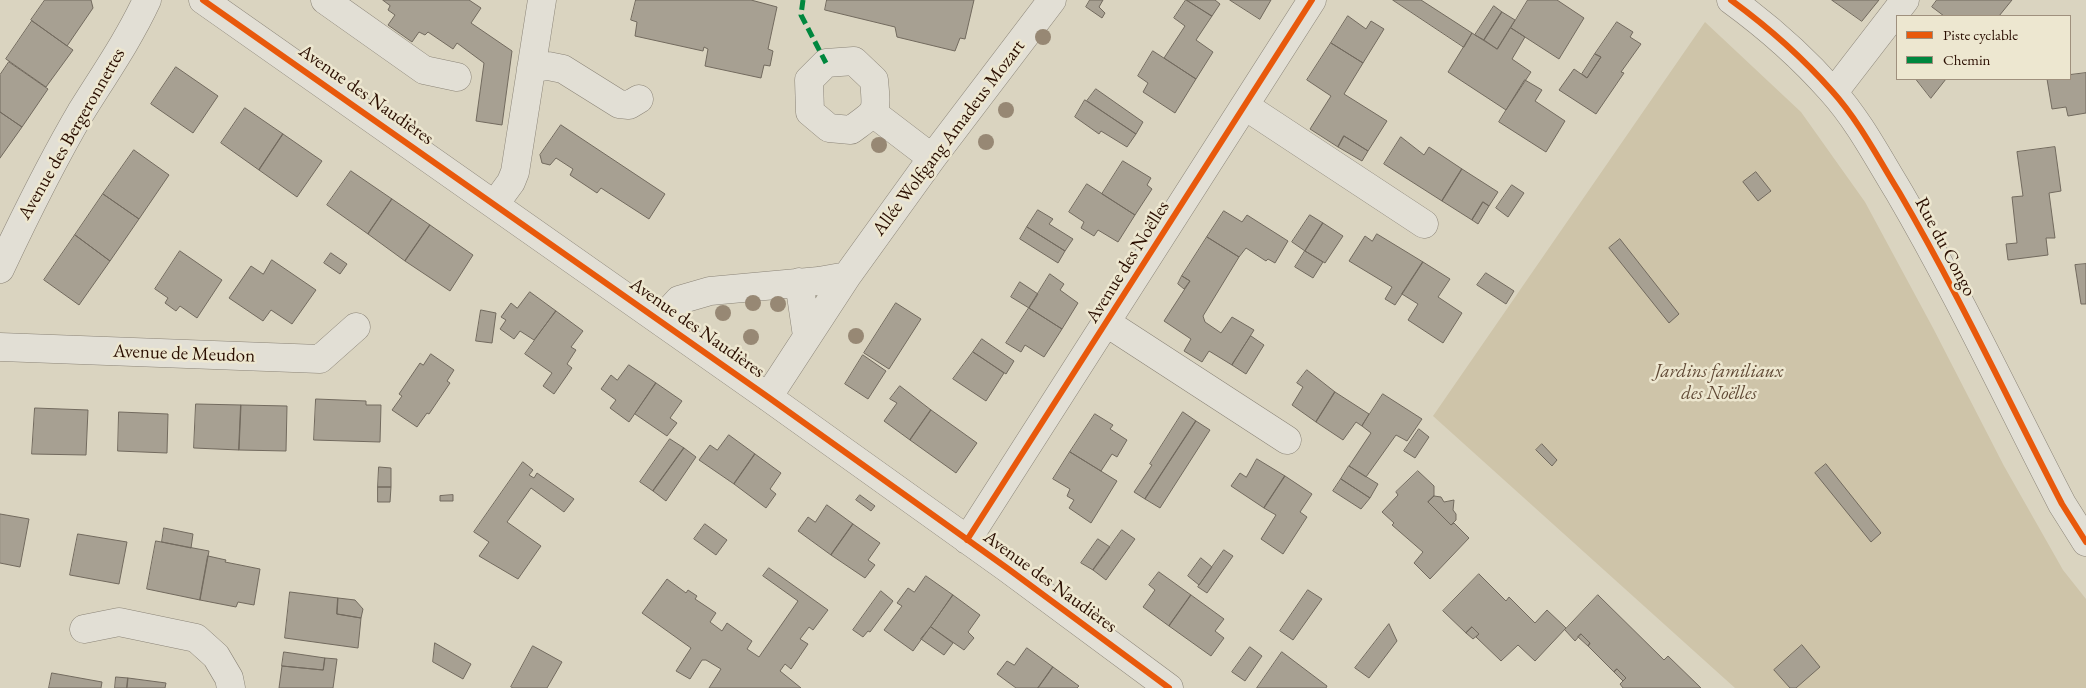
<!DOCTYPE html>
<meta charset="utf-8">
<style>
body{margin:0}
#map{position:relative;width:2086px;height:688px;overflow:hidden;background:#dad4c0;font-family:"EB Garamond",serif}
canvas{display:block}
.legend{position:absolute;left:1896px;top:15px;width:175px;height:65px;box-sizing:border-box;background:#ede7d0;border:1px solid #9f907d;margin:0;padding:6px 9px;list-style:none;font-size:15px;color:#2a0e00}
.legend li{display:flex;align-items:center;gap:10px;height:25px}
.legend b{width:25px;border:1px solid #9f907d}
</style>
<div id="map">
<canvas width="2086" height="688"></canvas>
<ul class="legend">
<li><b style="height:6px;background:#e8590c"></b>Piste cyclable</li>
<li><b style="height:6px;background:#00873e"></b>Chemin</li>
</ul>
</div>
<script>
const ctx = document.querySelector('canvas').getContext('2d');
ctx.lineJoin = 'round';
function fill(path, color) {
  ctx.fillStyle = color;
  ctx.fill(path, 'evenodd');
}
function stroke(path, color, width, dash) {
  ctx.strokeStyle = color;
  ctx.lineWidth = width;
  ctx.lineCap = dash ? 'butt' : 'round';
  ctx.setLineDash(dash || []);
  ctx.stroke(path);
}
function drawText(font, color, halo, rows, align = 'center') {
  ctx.font = font + ' "EB Garamond",serif';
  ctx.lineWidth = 5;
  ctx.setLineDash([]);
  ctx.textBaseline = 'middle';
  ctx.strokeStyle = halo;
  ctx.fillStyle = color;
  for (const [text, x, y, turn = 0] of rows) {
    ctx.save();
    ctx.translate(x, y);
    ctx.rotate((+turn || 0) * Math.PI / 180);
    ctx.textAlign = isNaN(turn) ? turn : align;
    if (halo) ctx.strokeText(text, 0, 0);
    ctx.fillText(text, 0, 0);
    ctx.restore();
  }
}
fill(new Path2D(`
 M1705 22 1801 112 1865 202 1933 328 2004 466 2063 570 2086 599V688H1735L1433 416Z`), '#cec4a9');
const building = new Path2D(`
 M45 0H91L93 8 67 46 31 20Z
 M383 0H469L481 8 471 23 512 51 502 125 476 121 484 63 457 43 453 49 428 32 425 35 419 32 412 42 388 25 395 15 388 10 390 6Z
 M636 0H751L777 7 768 49 773 51 770 66 764 65 761 78 705 66 708 49 704 47 703 51 635 36 637 22 631 20Z
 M827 0H974L965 39 960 38 955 51 897 37 895 27 825 10Z
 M1090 0H1103L1099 7 1105 13 1102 18 1086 7Z
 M1186 0 1212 16 1196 40 1213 52 1196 79 1164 58 1185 26 1174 18Z
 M1187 0H1215L1220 4 1212 16Z
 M1230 0H1271L1260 19Z
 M1393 0H1421L1472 33 1464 47Z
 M1528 0H1557L1584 18 1559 59 1511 28Z
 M1832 0H1879L1862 21Z
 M1937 0H2012L1999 16H1944L1932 7Z
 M1494 6 1502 12 1484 40 1475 35Z
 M1502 12 1515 20 1497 49 1484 40Z
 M1348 16 1366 29 1371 21 1384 29 1363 63 1331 43Z
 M32 21 73 50 46 87 6 59Z
 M1617 22 1633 32 1630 37 1641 44 1621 72 1624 73 1596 114 1559 90 1574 69 1587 78 1601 57 1595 54Z
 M1511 28 1525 37 1512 59 1531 72 1506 110 1448 72 1472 33 1497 49Z
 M1331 43 1363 63 1344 94 1387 121 1368 151 1344 136 1338 147 1310 129 1331 96 1307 80Z
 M1153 51 1196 79 1175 113 1143 92 1148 83 1138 76Z
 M1595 54 1601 57 1587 78 1582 74Z
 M9 62 48 89 22 127 0 112V75Z
 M176 67 218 96 193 133 151 104Z
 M2086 73V113L2068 116 2066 107 2052 109 2047 79H2070V75Z
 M1916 79H1946L1931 98Z
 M1525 80 1542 90 1535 101 1565 121 1546 152 1499 122Z
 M1096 89 1143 122 1136 134 1087 101Z
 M1085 100 1136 134 1127 147 1101 131 1099 134 1075 117Z
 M245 108 283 134 259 170 221 143Z
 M0 112 22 127 0 158Z
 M561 125 665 194 649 219 601 188 597 193 570 175 573 169 556 158 550 165 542 163 540 155Z
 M283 134 322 161 297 197 259 170Z
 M1344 136 1368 151 1362 161 1338 147Z
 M1401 137 1424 155 1429 147 1462 169 1442 201 1384 164Z
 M2055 147 2061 191 2049 193 2055 238H2046L2048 255 2008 260 2006 244 2017 243 2012 197 2023 196 2017 152Z
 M134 150 169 175 139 219 103 194Z
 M1123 161 1151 178 1147 185 1152 189 1135 215 1102 194Z
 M1462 169 1498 192 1489 206 1483 202 1472 220 1442 201Z
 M351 171 392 199 368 234 327 205Z
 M1756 172 1771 191 1758 201 1743 182Z
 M1087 184 1135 215 1118 242 1098 230 1094 236 1081 228 1084 222 1069 212Z
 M1512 185 1524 193 1508 217 1496 208Z
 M103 194 139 219 110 261 75 235Z
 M392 199 430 225 405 261 368 234Z
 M1483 202 1489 206 1478 224 1472 220Z
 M1038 210 1053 219 1049 224 1073 239 1065 251 1027 227Z
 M1224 211 1242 222 1247 215 1288 241 1275 263 1268 259 1266 261 1246 248 1239 257 1207 237Z
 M1310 215 1323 223 1305 251 1292 242Z
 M1323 223 1343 236 1325 263 1305 251Z
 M430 225 473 255 450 291 405 261Z
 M1027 227 1065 251 1058 263 1020 239Z
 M1377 234 1423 262 1395 305 1385 299 1392 287 1349 261 1365 236 1372 241Z
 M75 235 110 261 79 305 44 280Z
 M1207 237 1239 257 1203 316 1205 322 1221 333 1232 317 1254 330 1232 365 1209 351 1202 362 1184 351 1191 339 1164 321 1190 281 1182 276Z
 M1620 239 1679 314 1669 323 1609 248Z
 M180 251 222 280 197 318 180 306 176 311 165 303 168 298 155 289Z
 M1305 251 1323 262 1313 278 1295 267Z
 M331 253 347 264 340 274 324 263Z
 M272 260 316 290 292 324 271 310 263 321 229 298 251 266 263 274Z
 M1423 262 1450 279 1438 297 1462 313 1443 343 1408 320 1418 304 1402 294Z
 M2086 264V304H2081L2075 265Z
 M1486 273 1514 291 1506 304 1477 285Z
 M1050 274 1064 284 1060 290 1078 303 1062 329 1029 308Z
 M1182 276 1190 281 1184 289 1178 284Z
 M1020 282 1038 294 1029 308 1011 297Z
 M530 292 556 311 534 340 520 331 514 339 500 329 506 320 501 317 511 303 517 308Z
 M896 303 921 319 889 369 864 353Z
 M1029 308 1062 329 1044 357 1025 345 1021 352 1006 343Z
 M481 310 496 313 492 343 476 341Z
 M556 311 583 331 571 347 576 350 567 364 572 368 554 394 543 386 552 373 525 354Z
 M1251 336 1264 345 1246 374 1232 365Z
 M982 339 1014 361 1006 374 973 352Z
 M973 352 1004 373 986 401 953 379Z
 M431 354 454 370 447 381 450 383 429 414 427 413 417 427 392 410 402 396 399 394 420 363 423 365Z
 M863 355 886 371 868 399 845 384Z
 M629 365 656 383 629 422 610 408 616 400 601 389 611 375 617 380Z
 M1307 370 1335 392 1316 422 1292 405 1303 387 1297 383Z
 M656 383 682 401 670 418 677 423 667 436 635 414Z
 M900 386 931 410 910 440 884 421 897 403 890 399Z
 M1335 392 1369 414 1362 426 1356 422 1343 440 1316 422Z
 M1383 394 1422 419 1407 441 1396 435 1366 477 1349 466 1371 433 1362 426Z
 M316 399 366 401V405H381L380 442 314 440Z
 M196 404 241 405 239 450 194 448Z
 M241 405 287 406 286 451 239 450Z
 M35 408 88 410 86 455 32 454Z
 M931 410 977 443 956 473 910 440Z
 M119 412 168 414 167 453 118 451Z
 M1183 412 1196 421 1145 499 1134 492 1152 465 1150 464Z
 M1095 414 1113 425 1110 429 1127 440 1117 457 1112 454 1101 471 1070 452Z
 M1196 421 1210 430 1160 508 1145 499Z
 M1419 429 1429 437 1415 458 1404 451Z
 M729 435 755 454 734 484 699 460 710 445 717 450Z
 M670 439 684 448 653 491 640 482Z
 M1542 444 1557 460 1552 466 1536 450Z
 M684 448 696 457 666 501 653 491Z
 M1070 452 1117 481 1091 523 1069 508 1074 500 1067 496 1070 489 1053 479Z
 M755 454 781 473 770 489 776 494 766 508 734 484Z
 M1257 459 1285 476 1264 508 1231 486 1240 473 1246 477Z
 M523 462 533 470 529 475 534 478 537 473 574 499 564 512 531 488 507 522 541 546 518 579 479 556 489 542 474 532Z
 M1826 464 1881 533 1871 542 1815 473Z
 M1349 466 1378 484 1370 498 1341 479Z
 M379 467 391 468V487H378Z
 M1418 471 1434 486V496L1428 502 1451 525 1454 523 1469 538 1430 579 1414 563 1423 552 1392 525 1394 523 1382 512 1398 495 1396 492Z
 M1285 476 1312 494 1300 512 1307 517 1283 554 1261 539 1276 515 1264 508Z
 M1341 479 1370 498 1361 509 1333 491Z
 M378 487H391L390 502H378Z
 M453 495V501H440V496Z
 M860 495 875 506 871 511 856 500Z
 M1434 496 1441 497 1444 502 1454 500 1453 510 1456 514V520L1451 525 1428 502Z
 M827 505 853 524 831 555 798 531 808 517 815 522Z
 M0 514 29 519 20 567 0 563Z
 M705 524 727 540 716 555 694 539Z
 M853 524 880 543 868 560 875 565 865 578 831 555Z
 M164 528 193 534 191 548 162 542Z
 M1122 530 1135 539 1106 580 1093 570Z
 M78 534 127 542 119 584 70 575Z
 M1098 539 1110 547 1093 570 1081 563Z
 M156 541 209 551 200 600 147 589Z
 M1224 550 1233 556 1207 593 1198 587Z
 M208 556 226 560 225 562 260 569 254 605 238 602 236 607 200 600Z
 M1201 558 1212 567 1199 585 1188 576Z
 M769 568 828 610 813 630 809 627 800 639 808 644 791 669 785 664 780 671 801 688H709L721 669 706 660H702L690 679 676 671 691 648 642 613 667 579 686 593 688 590 697 596 695 599 716 613 710 622 722 631 727 623 752 641 747 649 759 657 798 601 763 576Z
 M1159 572 1191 595 1169 626 1143 607 1155 590 1149 585Z
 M1479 574 1506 601 1509 597 1535 623 1547 610 1566 628 1535 661 1518 645 1501 661 1476 637 1479 634 1472 627 1466 633 1443 611Z
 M926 576 953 595 913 651 884 630 902 606 897 603 908 588 914 592Z
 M1308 590 1322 599 1293 640 1280 631Z
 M881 591 893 601 870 632 868 631 863 637 853 630Z
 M290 592 338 598 337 614 361 618 358 648 285 638Z
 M953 595 980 615 968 632 974 638 964 650 931 627Z
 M1191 595 1224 619 1215 631 1224 638 1211 656 1169 626Z
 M1598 595 1664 660 1668 656 1701 688H1623L1620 684 1626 678 1617 669 1614 672 1588 646 1590 643 1581 634 1575 641 1565 630Z
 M338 598 355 600 363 609 361 618 337 614Z
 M1389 624 1397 641 1369 678 1355 668Z
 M931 627 953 643 944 655 921 639Z
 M1472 627 1479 634 1473 639 1466 633Z
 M1581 634 1590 643 1588 646 1578 637Z
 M435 643 471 664 463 679 433 662Z
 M1802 645 1820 667 1796 688H1790L1774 670Z
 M533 646 562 662 547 688H513L511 687Z
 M1250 647 1262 656 1245 681 1232 672Z
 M1027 648 1053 667 1038 688H1016L997 674 1007 661 1014 665Z
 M284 652 325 658 323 670 282 666Z
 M1282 652 1327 686 1326 688H1257Z
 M325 658 337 659 333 688H279L282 666 323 670Z
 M1053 667 1079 686 1077 688H1038Z
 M1617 669 1626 678 1623 681 1614 672Z
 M52 673 102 682 101 688H49Z
 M116 677 128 678 127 688H115Z
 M128 678 166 683 165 688H127Z`);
fill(building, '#a7a092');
stroke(building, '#726a5e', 1);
const minor = new Path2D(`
 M203 0 768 397 1007 568 1169 688
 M325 0 424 70 457 77
 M1731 0C1768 27 1802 57 1832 91 1859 121 1878 158 1899 192 1958 293 2008 400 2062 504L2086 542
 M854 61 874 80C877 114 878 110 851 130L829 128 810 112 809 80 826 63Z
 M531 68 548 66 563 69 619 104 629 105 639 99
 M1834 92 1905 0
 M1245 106 1424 224
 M873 113 932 158
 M495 204 511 182 515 172 542 0
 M0 269C25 216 51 163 81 112 104 75 129 39 147 0
 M799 282 807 336
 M660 321 679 300 710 291 819 281 847 276
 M1107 323 1287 440
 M0 347 320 359 356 327
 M768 397 847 276 932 158 1052 0
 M967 540 1312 0
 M84 629 119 622 196 638 216 656 229 678 231 688`);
stroke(minor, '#8b8477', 29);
stroke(minor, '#e2dfd5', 28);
stroke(new Path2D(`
 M803 0 801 15 826 63`), '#00873e', 5, [10, 5]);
stroke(new Path2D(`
 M203 0 768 397 1007 568 1169 688
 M1731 0C1768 27 1802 57 1832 91 1859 121 1878 158 1899 192 1958 293 2008 400 2062 504L2086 542
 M967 540 1312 0`), '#e8590c', 6);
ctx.fillStyle = '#978874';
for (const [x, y] of [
 [1043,37],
 [1006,110],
 [986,142],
 [879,145],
 [753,303],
 [778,304],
 [723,313],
 [856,336],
 [751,337]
]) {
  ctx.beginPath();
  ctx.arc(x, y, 8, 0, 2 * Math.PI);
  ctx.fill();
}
drawText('19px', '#2a0e00', '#ede7d0', [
 ["Avenue des Naudières",366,95,35],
 ["Avenue des Bergeronnettes",72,134,-60],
 ["Allée Wolfgang Amadeus Mozart",949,138,-53],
 ["Rue du Congo",1945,247,62],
 ["Avenue des Noëlles",1128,262,-58],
 ["Avenue des Naudières",697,328,35],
 ["Avenue de Meudon",184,354,2],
 ["Avenue des Naudières",1050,582,36]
]);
drawText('italic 19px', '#604935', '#ede7d0', [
 ["Jardins familiaux",1719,372],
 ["des Noëlles",1719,394]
]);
</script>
